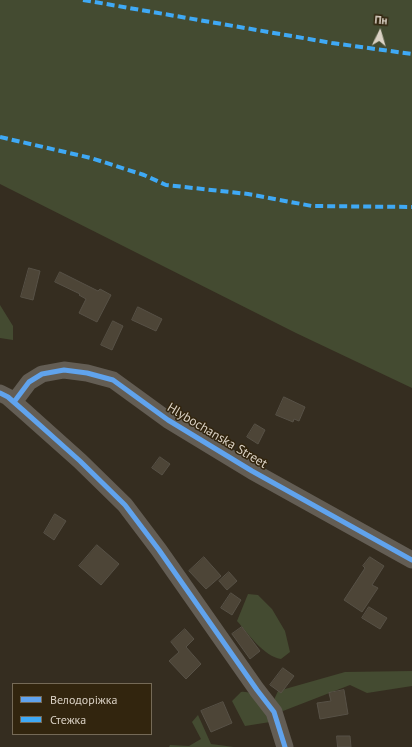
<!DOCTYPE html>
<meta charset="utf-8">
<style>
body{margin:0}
#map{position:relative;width:412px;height:747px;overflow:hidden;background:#352d20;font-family:"PT Sans",sans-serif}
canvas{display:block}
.legend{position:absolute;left:12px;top:683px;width:140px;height:52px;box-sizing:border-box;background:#32250e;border:1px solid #756a57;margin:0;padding:5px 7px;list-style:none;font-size:12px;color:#dad1c4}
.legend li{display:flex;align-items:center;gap:8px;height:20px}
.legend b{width:20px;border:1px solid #756a57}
.north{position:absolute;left:360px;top:12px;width:40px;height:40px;-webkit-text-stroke:3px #32250e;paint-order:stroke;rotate:5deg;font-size:11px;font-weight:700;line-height:16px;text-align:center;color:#dad1c4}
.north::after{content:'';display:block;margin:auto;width:14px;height:18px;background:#dad1c4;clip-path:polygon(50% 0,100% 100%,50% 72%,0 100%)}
</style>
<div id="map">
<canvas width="412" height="747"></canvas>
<ul class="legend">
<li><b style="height:5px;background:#60a3ed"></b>Велодоріжка</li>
<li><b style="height:5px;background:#3fa9f5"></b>Стежка</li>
</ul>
<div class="north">Пн</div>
</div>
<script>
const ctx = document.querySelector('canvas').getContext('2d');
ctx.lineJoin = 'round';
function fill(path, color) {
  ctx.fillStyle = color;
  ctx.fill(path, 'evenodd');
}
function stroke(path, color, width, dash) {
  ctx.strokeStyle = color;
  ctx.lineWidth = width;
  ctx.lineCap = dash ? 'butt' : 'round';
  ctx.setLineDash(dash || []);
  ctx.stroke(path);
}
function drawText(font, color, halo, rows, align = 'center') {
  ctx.font = font + ' "PT Sans",sans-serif';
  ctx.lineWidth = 3;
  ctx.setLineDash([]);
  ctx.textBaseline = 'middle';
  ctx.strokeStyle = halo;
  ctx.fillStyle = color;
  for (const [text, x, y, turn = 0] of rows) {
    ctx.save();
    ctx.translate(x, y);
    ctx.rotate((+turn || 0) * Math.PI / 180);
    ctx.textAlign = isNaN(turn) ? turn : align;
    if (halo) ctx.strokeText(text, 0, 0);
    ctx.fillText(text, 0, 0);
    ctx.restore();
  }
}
fill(new Path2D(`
 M0 0H412V388L296 333 0 184Z
 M0 305 13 326V340L0 338Z
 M248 594 258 595 272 609 285 631 290 652 281 659C263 656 248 633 237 621Z
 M412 671V686L367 693 350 685 283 711 272 704 278 691 345 672Z
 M241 692C253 690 265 705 274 712L270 722 245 726 232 701Z
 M198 715 211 744 234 747H169L170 745 189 746 201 739 192 722Z`), '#444b31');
const building = new Path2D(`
 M29 268 40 271 33 300 21 297Z
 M60 272 98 291 100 289 111 295 97 322 79 313 86 299 79 295 80 294 55 282Z
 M138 307 162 319 156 331 132 320Z
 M113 321 123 326 112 350 101 345Z
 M284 397 305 407 299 421 294 419 293 422 276 415Z
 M255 424 265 430 258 444 247 437Z
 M160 457 170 464 162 475 152 468Z
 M55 514 66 521 54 540 44 533Z
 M97 545 119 564 101 585 79 566Z
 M204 557 221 576 206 589 189 571Z
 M370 557 384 566 372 585 378 588 362 612 344 600 365 568 363 566Z
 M229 572 237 581 227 590 219 581Z
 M231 593 241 600 232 615 221 608Z
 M369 607 387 618 380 629 362 618Z
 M242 627 260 651 250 659 232 634Z
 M185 629 194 639 186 647 201 664 186 679 169 661 179 652 171 642Z
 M283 668 294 676 281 693 270 685Z
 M344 690 348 714 320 719 317 703 331 701 329 693Z
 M223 702 232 723 211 732 201 711Z
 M337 736H350L351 747H338Z`);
fill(building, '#4d4537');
stroke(building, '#575146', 1);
stroke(new Path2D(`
 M0 393 8 397 24 411 80 461 125 505 159 550 257 690 274 712 285 747
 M14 402 29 382 42 374 64 370 87 373 113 380 168 420 252 471 412 560`), '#635d54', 17);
stroke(new Path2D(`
 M83 0 332 43 412 54
 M0 137 91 158 144 175 166 185 248 194 312 206 412 207`), '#3fa9f5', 4, [8, 4]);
stroke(new Path2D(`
 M0 393 8 397 24 411 80 461 125 505 159 550 257 690 274 712 285 747
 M14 402 29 382 42 374 64 370 87 373 113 380 168 420 252 471 412 560`), '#60a3ed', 5);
drawText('13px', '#dad1c4', '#32250e', [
 ["Hlybochanska Street",217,436,31]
]);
</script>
